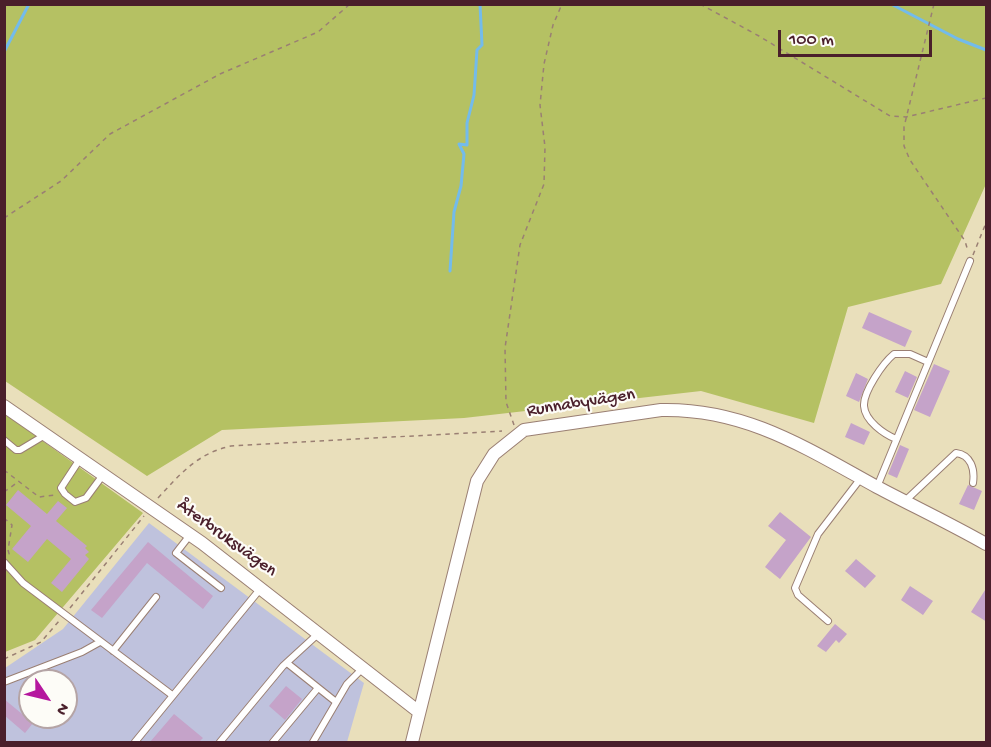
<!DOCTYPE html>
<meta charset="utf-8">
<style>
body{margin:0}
#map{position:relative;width:991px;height:747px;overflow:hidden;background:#e9dfbb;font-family:"Gochi Hand",sans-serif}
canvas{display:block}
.frame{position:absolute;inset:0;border:6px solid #4a1f2b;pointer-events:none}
.north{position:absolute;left:18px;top:669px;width:60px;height:60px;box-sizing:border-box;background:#fdfcf7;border:2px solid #b5a4a5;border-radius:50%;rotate:125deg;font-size:16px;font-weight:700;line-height:24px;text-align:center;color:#4a1f2b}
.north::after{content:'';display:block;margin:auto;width:21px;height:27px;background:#b5179e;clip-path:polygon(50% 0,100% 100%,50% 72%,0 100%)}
.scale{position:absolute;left:778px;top:30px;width:154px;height:27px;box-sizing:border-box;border:3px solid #4a1f2b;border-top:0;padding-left:8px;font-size:18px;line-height:21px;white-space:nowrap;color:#4a1f2b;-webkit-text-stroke:4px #fdfcf7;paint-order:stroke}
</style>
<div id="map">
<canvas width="991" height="747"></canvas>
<div class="frame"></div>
<div class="north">N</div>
<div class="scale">100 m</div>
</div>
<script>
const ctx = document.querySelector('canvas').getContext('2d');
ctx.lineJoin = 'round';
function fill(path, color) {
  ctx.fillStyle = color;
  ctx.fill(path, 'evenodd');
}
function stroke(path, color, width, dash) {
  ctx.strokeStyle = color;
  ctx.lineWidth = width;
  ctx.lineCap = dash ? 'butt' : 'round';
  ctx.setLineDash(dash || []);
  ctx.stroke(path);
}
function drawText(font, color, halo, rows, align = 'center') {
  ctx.font = font + ' "Gochi Hand",sans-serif';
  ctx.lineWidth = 4.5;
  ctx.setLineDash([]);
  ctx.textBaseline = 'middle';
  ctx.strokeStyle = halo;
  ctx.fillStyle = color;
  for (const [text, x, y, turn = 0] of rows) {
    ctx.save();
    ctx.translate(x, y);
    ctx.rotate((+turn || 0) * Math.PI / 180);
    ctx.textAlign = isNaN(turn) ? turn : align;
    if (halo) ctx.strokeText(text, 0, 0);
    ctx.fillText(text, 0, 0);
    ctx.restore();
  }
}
fill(new Path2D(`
 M149 523 364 683 347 742H5V668L63 629ZM30 681H66V717H30Z`), '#bfc2dd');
fill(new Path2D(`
 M4 5H986V184L941 284 848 307 814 423 701 391 464 418 222 430 147 476 5 381Z
 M5 414 143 513 35 640 5 652Z`), '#b5c163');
stroke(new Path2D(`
 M891 4 958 39 986 50
 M4 52 29 4
 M450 271 454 212 461 186 464 154 459 144 467 145V123L474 95 477 50 482 45 480 4`), '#73bbeb', 3);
fill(new Path2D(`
 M869 312 912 331 905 347 862 328Z
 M934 364 950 371 930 417 914 410Z
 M905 371 917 377 908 398 895 392Z
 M856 373 868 379 859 402 846 396Z
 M851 423 870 432 864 445 845 437Z
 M900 445 909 449 897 478 888 474Z
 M968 485 982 491 974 510 959 504Z
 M18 490 47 514 58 501 67 508 56 521 87 546 85 548 89 552 85 555 89 559 62 592 51 583 71 559 47 539 28 562 12 549 31 526 6 505Z
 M780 512 811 537 780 579 765 567 786 540 768 526Z
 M148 542 213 596 203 609 147 563 102 618 91 610Z
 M856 559 876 576 865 588 845 571Z
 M910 586 933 601 923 615 901 600Z
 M987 587V622L971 612Z
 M835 624 847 634 839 643 836 640 826 652 817 646Z
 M286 686 302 699 285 720 269 706Z
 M4 699 33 723 25 733 4 715Z
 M174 714 203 738 199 742H150Z`), '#c5a3c9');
const lane = new Path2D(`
 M896 439C884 434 865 421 864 406 863 392 883 363 894 354H910L928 362
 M4 440 16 450H20L45 435
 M80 459 61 488 65 494 75 502 86 498 103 475
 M877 487 970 261
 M905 501 956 453C971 455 975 469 973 483
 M190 535 176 553 221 588
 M4 562 23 583 172 695
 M828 621 798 595 795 588 818 534 861 478
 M113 651 156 597
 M287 663 336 702
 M4 682 82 652 100 642
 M135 742 261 588
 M220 742 283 666 319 633
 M273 742 318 688
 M313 742 347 684 362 669`);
const street = new Path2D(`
 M4 406 202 543 419 712
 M412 742 477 481 494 454 524 430 661 410C745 408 806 448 877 487 913 506 951 524 986 544`);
stroke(lane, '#9a7f73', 8);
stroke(street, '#9a7f73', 14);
stroke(new Path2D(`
 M700 4 759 36 890 116 906 117 986 98
 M934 4 904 127V146L910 160 965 241 968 251
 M4 218 61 181 110 134 220 74 318 32 350 4
 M973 255 986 223
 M514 425 506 402 505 348 520 245 544 184 545 147 540 105 544 64 553 25 562 4
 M4 470 39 497 55 495
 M4 492 18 482
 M158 498C180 474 198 453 231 446L502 431
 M4 518 12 525 8 550 10 557
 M70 608 144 516
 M4 659 41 642 59 621`), '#9a7f73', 1.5, [4.5, 4.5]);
stroke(lane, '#fff', 6);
stroke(street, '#fff', 12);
drawText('18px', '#4a1f2b', '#fdfcf7', [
 ["Runnabyvägen",581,404,-9],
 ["Återbruksvägen",226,539,36]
]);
</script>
